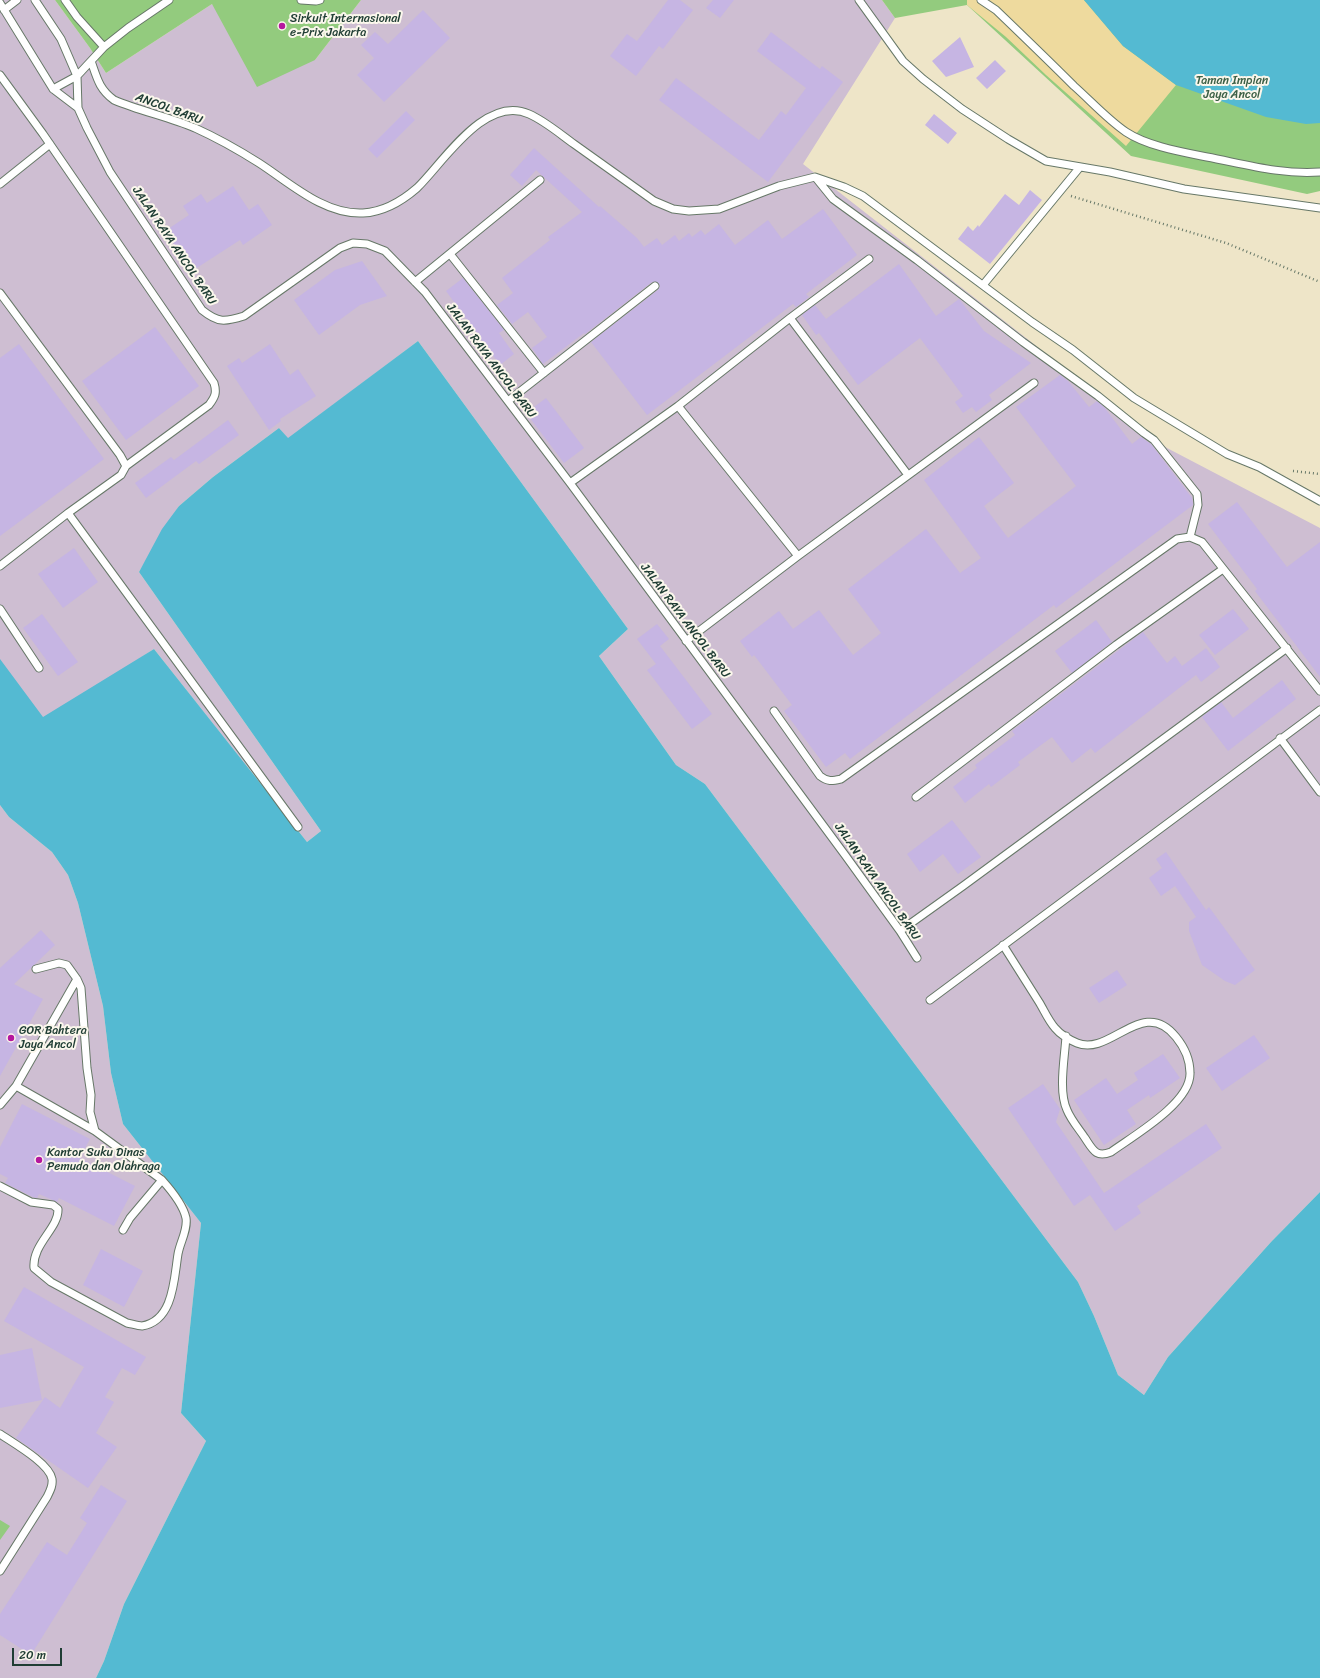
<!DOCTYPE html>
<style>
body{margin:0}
#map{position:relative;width:1320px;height:1678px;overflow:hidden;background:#eee5c8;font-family:Sriracha,sans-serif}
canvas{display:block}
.scale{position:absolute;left:12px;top:1648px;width:50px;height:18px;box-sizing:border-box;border:2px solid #1f3d34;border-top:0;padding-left:5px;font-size:12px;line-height:14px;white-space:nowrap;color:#1f3d34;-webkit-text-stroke:3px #fbf7ec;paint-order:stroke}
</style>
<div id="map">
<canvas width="1320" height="1678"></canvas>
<div class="scale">20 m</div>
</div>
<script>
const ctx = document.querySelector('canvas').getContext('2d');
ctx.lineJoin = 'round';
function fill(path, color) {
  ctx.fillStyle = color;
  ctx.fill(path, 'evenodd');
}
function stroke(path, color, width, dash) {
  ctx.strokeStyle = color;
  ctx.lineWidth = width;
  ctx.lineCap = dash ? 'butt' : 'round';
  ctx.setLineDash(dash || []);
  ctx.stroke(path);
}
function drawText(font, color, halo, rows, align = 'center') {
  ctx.font = font + ' Sriracha,sans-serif';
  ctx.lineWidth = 4;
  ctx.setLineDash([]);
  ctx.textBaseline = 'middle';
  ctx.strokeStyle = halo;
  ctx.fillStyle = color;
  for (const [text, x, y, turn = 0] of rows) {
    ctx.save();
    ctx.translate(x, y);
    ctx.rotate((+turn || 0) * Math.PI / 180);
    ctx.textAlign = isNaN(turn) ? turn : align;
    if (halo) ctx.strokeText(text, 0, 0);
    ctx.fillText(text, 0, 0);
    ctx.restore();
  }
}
fill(new Path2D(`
 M0 0H55L90 48 106 73 212 4 315 60 361 0H882L895 18 803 164 1167 448 1320 528V1192L1271 1242 1168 1357 1144 1395 1118 1375 1094 1316 1078 1282 705 784 676 765 599 656 628 629 418 341 288 439 279 428 213 477 179 506 139 572 321 831 307 842 154 649 0 750Z
 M0 805 9 817 52 852 68 875 78 903 103 1006 111 1073 123 1124 201 1223 181 1413 206 1441 124 1604 104 1661 96 1678H0Z`), '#cebed2');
fill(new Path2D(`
 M55 0H361L315 60 257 87 212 4 106 73 90 48Z
 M882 0H1320V191L1307 194 1131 156 967 5 895 18Z
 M0 1520 10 1526 0 1540Z`), '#93cb7e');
fill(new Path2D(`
 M967 0H1084L1123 46 1176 85 1126 146 1046 75 1006 37 967 5Z`), '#eeda9e');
fill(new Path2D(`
 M1084 0H1320V123L1306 124 1266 117 1176 85 1123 46Z
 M418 341 628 629 599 656 676 765 705 784 1078 1282 1094 1316 1118 1375 1144 1395 1168 1357 1271 1242 1320 1192V1678H96L104 1661 124 1604 206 1441 181 1413 201 1223 123 1124 111 1073 103 1006 78 903 68 875 52 852 9 817 0 805V659L43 717 154 649 307 842 321 831 139 572 162 529 179 506 213 477 279 428 288 438Z`), '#54bad2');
fill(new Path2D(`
 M668 0H680L693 10 663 49 659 46 636 76 610 56 627 34 637 41Z
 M713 0H734L720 18 706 8Z
 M423 10 450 38 384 102 357 75 374 58 361 45 375 32 388 44Z
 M771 32 820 69 822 66 843 82 768 182 659 100 676 78 759 140 781 111 786 115 806 88 757 51Z
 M960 37 974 67 946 77 932 61Z
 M995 60 1006 71 987 89 976 78Z
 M406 111 415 120 377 158 368 149Z
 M934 114 957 133 948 144 925 125Z
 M534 148 599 207 600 206 637 238 644 247 657 238 662 245 675 235 679 241 689 233 692 237 701 230 705 235 719 224 735 245 768 220 782 239 823 209 857 255 806 294 809 297 796 307 793 304 647 415 591 342 658 290 660 286 657 282H652L585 334 584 333 543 364 532 348 547 337 528 312 512 324 497 305 513 293 502 278 550 240 548 237 582 212 536 170 522 186 510 175Z
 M233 186 249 210 258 204 272 225 243 245 240 240 192 271 165 231 189 215 183 206 201 194 207 203Z
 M1030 190 1042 200 990 264 958 239 968 226 973 231 978 225 979 227 1005 194 1019 205Z
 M362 261 387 296 360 305 319 335 294 300 335 270Z
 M899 264 936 316 959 299 984 331 1031 363 989 395 992 400 976 412 972 407 963 413 955 402 963 396 920 338 858 385 819 333 816 335 802 315 815 305 826 319Z
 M463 278 504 330 499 333 514 354 500 365 446 291Z
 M155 327 199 386 126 440 82 381Z
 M19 344 104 459 0 536V358Z
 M270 344 290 375 298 369 316 396 280 419 281 421 269 430 227 366 239 358 242 363Z
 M1060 375 1068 381 1089 407 1097 401 1104 407 1132 444 1141 437 1151 444 1192 498 1193 505 1056 608 1054 605 850 759 845 753 826 767 784 711 792 705 754 655 752 657 740 641 779 611 793 629 819 610 853 655 881 633 848 589 926 529 960 573 981 558 924 480 979 437 1014 483 984 506 1008 538 1076 486 1016 407Z
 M546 398 584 448 564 463 526 413Z
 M228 420 239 435 199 464 196 461 146 498 135 483 171 457 174 460Z
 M1237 502 1287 567 1320 542V677L1255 591 1257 589 1208 524Z
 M74 548 98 582 63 608 38 574Z
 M1233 609 1249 629 1215 655 1199 635Z
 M42 614 78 662 58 676 23 628Z
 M1096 620 1112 642 1072 673 1055 651Z
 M657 624 669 639 660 646 712 714 692 729 647 670 656 664 637 639Z
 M1143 632 1167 663 1175 656 1182 666 1206 648 1220 667 1201 682 1196 675 1095 753 1091 748 1072 763 1052 737 1018 762 1020 765 991 787 989 784 965 803 953 787 977 768 975 765 1015 735 1012 731Z
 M1282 680 1296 699 1228 751 1202 717 1221 702 1233 718Z
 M952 820 981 857 958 874 943 854 920 872 907 854Z
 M1166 852 1206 910 1209 907 1255 970 1235 985 1225 981 1202 965 1189 931V922L1196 917 1175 886 1161 896 1149 878 1162 868 1156 859Z
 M41 930 55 945 14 984 43 999 0 1076V968Z
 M1117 970 1127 985 1099 1003 1089 988Z
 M1254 1035 1270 1058 1222 1091 1206 1068Z
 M1163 1054 1180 1078 1150 1098 1149 1095 1127 1110 1136 1124 1104 1145 1074 1100 1106 1078 1117 1094 1138 1080 1134 1073Z
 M1043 1084 1060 1109 1056 1122 1104 1193 1206 1124 1222 1148 1137 1206 1141 1213 1115 1231 1090 1195 1074 1206 1008 1108Z
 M22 1104 90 1139 80 1158 135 1186 114 1226 59 1198 57 1202 39 1194 37 1198 33 1197 5 1183 8 1178 0 1174V1147Z
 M101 1249 143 1271 124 1307 83 1285Z
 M24 1287 146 1357 135 1375 122 1368 105 1397 114 1402 96 1433 117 1447 88 1488 16 1438 45 1397 60 1408 84 1367 4 1321Z
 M32 1348 42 1400 0 1408V1355Z
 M101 1485 127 1501 31 1655 0 1635V1614L47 1542 67 1555 87 1523 80 1518Z`), '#c6b5e3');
const lane = new Path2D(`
 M35 0 61 39 77 76 78 108
 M65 0 77 17 104 47
 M301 0 316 1 320 0
 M859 0 903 61 923 79 962 109 1008 139 1046 161 1110 172 1184 189 1320 208
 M981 0 996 10C1022 35 1048 60 1074 86 1091 101 1107 119 1126 132 1147 146 1182 152 1207 157 1244 164 1282 175 1320 172
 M0 3 53 89 78 108 87 128 110 172 202 310C218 323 225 322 244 316L340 248 353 243 367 244 385 251 425 292 570 483 845 855 900 931 917 958
 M4 10 17 0
 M91 61C97 78 99 89 114 100 140 111 169 117 195 128 215 137 240 151 259 163 290 183 324 215 363 213 383 212 402 201 417 188 443 163 485 94 529 114 545 121 560 134 574 144 601 163 627 182 654 201L673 209 689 211 719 209 779 186 815 177 844 187 863 196 1032 322 1073 350 1134 398 1227 454 1259 467 1320 501
 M0 75 43 134 214 383C217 393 215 397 209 405L126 466
 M53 89 77 76 104 47 128 28 169 0
 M816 178 833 199 917 260 1023 342 1098 396 1144 433 1154 440 1197 494 1198 505 1190 537
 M0 184 50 144
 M450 254 544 373
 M415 282 540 180
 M983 285 1080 167
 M0 293 120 455 126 466 121 475 68 513 0 566
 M790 318 908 475
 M508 401 655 286
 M678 406 798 556
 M570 483 678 406 790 318 869 259
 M68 513 298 827
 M0 609 39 668
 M686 641 798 556 1034 383
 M774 711 820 776C828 782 832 781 841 779L1177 539 1190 537 1202 542 1320 691
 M1280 738 1320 792
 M916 797 1116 645 1223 569
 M900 931 963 886 1287 648
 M1003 945C1015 964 1027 983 1039 1002 1044 1010 1048 1020 1055 1028 1060 1034 1070 1040 1077 1043 1110 1057 1143 995 1176 1037 1185 1048 1190 1059 1190 1073 1191 1103 1133 1136 1111 1152 1096 1158 1093 1150 1085 1138 1079 1129 1071 1120 1067 1110 1058 1091 1065 1056 1066 1036
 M36 969 59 963 67 965 77 979 81 988 87 1068 91 1095 90 1112 95 1131 162 1180
 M930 1000 1320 710
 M16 1086 77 979
 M0 1105 16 1086 95 1131
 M0 1186 31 1202 53 1205 58 1209C59 1228 32 1244 34 1268L51 1282 127 1323C132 1324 138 1326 142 1326 174 1321 174 1278 178 1254 180 1242 188 1230 186 1218 183 1204 171 1190 162 1180L130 1218 123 1230
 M0 1434C13 1443 49 1463 52 1479 53 1486 50 1491 47 1497L0 1571`);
stroke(lane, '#677868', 9);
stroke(new Path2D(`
 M1071 196 1226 243 1320 282
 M1293 471 1320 474`), '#677868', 2.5, [1, 3]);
stroke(lane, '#fff', 7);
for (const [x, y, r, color] of [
 [282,26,4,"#b5179e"],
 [11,1038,4,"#b5179e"],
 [39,1160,4,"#b5179e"]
]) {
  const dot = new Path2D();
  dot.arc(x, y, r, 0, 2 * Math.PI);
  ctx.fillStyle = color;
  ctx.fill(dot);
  stroke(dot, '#fbf7ec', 1.5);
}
drawText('12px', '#1f3d34', '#fbf7ec', [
 ["Sirkuit Internasional",290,19],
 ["e-Prix Jakarta",290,33],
 ["GOR Bahtera",19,1031],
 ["Jaya Ancol",19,1045],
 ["Kantor Suku Dinas",47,1153],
 ["Pemuda dan Olahraga",47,1167]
], 'left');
drawText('12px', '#3c6046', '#fbf7ec', [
 ["Taman Impian",1232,81],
 ["Jaya Ancol",1232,95]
]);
drawText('12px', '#1f3d34', '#fbf7ec', [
 ["ANCOL BARU",169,109,20],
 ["JALAN RAYA ANCOL BARU",174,246,56],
 ["JALAN RAYA ANCOL BARU",491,361,53],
 ["JALAN RAYA ANCOL BARU",685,621,53],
 ["JALAN RAYA ANCOL BARU",877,882,55]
]);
</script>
